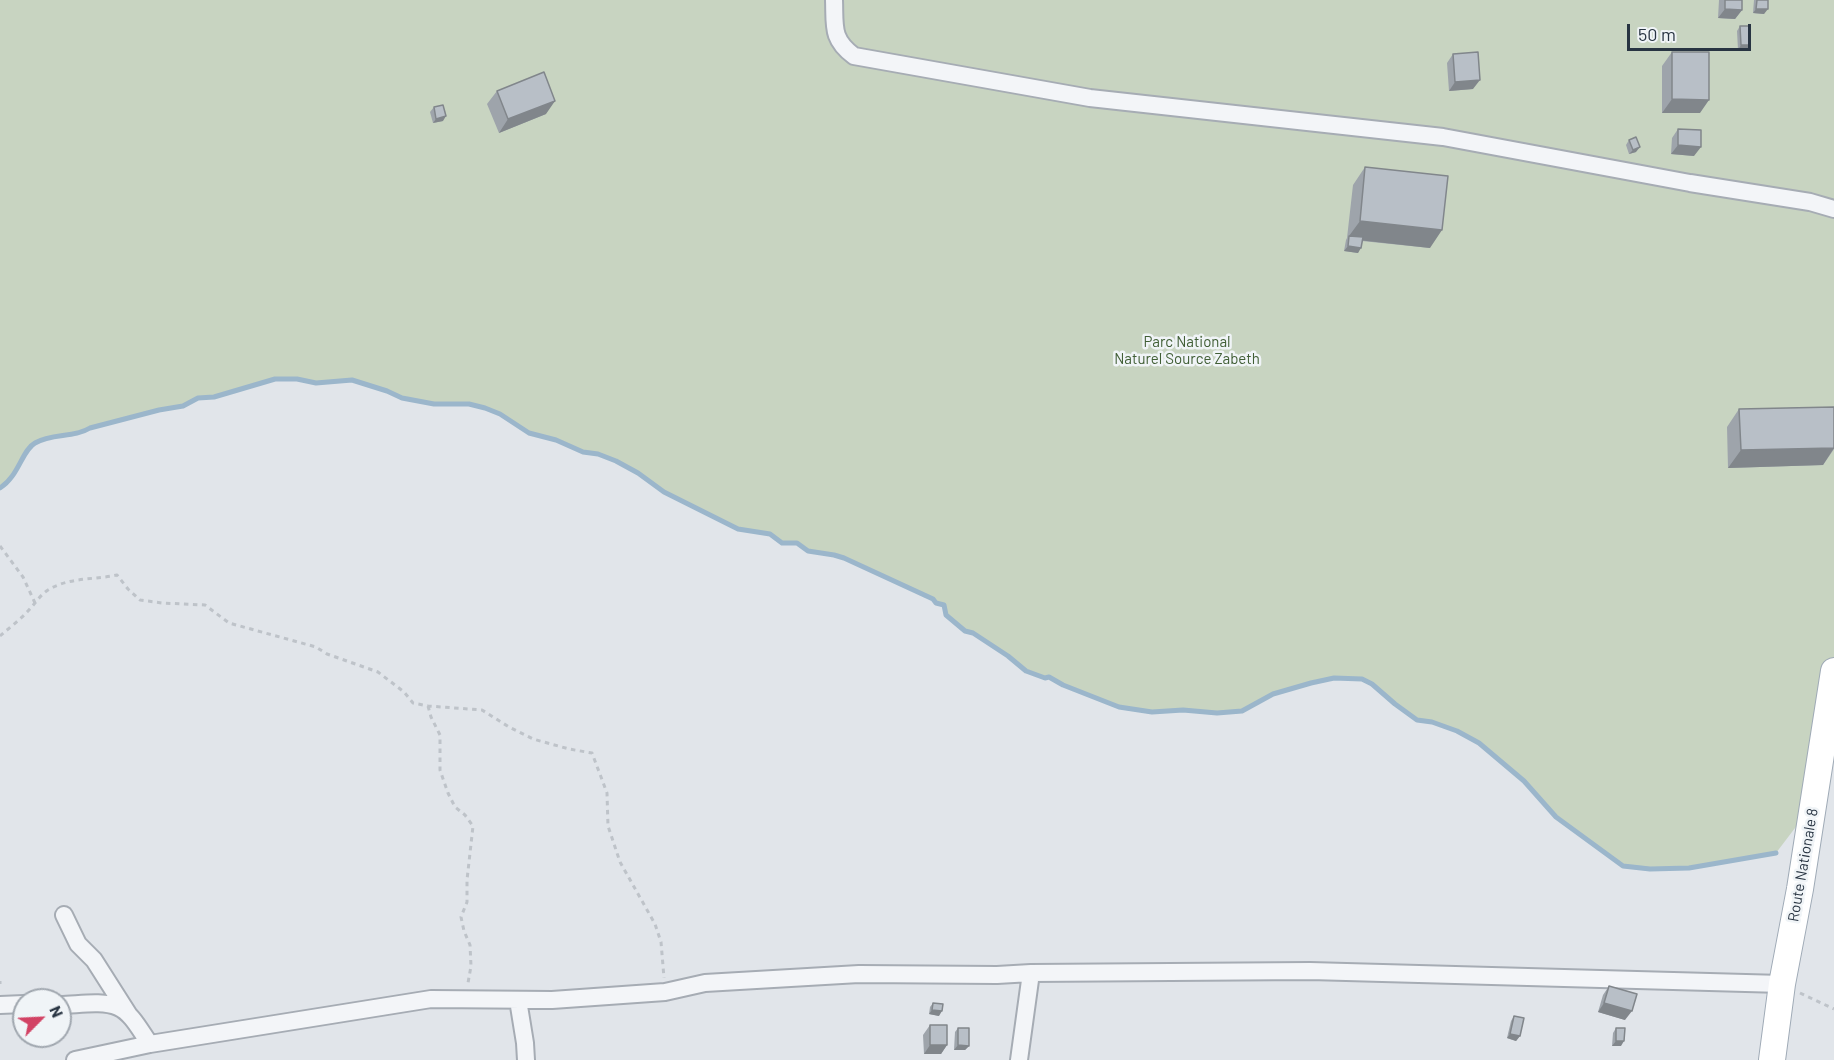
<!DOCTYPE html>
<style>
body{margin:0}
#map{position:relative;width:1834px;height:1060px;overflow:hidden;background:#e1e5ea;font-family:Barlow,sans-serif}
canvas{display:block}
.north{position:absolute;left:12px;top:988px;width:60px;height:60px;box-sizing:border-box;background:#f0f4f7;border:2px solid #a0a7af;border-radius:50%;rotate:66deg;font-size:16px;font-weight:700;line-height:24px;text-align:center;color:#283442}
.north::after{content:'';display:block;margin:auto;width:21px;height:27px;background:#d24264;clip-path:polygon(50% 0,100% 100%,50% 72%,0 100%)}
.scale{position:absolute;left:1627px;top:24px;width:124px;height:27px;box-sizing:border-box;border:3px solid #283442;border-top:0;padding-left:8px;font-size:18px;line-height:21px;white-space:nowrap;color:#283442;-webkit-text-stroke:4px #f0f4f7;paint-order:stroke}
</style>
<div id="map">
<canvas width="1834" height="1060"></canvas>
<div class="north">N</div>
<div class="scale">50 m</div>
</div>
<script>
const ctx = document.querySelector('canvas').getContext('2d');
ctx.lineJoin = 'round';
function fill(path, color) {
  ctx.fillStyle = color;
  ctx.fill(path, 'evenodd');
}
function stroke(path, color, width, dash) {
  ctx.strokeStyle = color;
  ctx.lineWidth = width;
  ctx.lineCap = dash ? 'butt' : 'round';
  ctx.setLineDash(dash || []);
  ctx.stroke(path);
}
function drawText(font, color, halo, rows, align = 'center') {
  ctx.font = font + ' Barlow,sans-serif';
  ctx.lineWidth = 5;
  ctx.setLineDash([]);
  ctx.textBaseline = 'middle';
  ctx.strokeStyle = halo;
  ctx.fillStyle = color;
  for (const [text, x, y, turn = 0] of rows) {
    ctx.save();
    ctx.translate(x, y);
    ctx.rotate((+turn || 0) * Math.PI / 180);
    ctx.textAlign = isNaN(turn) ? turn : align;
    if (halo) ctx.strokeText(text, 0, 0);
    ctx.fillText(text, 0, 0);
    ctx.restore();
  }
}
fill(new Path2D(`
 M0 0H1834V671L1814 803 1776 853 1689 868 1650 869 1623 866 1556 817 1524 781 1479 743 1457 731 1432 722 1417 720 1395 704 1372 684 1362 679 1334 678 1311 683 1273 694 1242 711 1217 713 1183 710 1152 712 1119 707 1063 685 1049 677 1045 678 1026 671 1008 656 973 633 965 631 946 615 944 605 936 603 933 599 844 558 834 555 808 551 797 543H782L770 534 738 529 664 492 638 473 616 461 598 454 583 452 556 440 529 433 500 414 485 408 469 404H434L402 398 387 391 352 380 316 383 297 379H275L214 397 198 398 183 406 159 410 90 428C74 438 52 433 35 443 22 450 18 476 0 488Z`), '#c8d4c1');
stroke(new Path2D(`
 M0 488C19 476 22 450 35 443 52 433 74 438 90 428L159 410 183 406 198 398 214 397 275 379H297L316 383 352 380 387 391 402 398 434 404H469L485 408 500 414 529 433 556 440 583 452 598 454 616 461 638 473 664 492 738 529 770 534 782 543H797L808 551 834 555 844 558 933 599 936 603 944 605 946 615 965 631 973 633 1008 656 1026 671 1045 678 1049 677 1063 685 1119 707 1152 712 1183 710 1217 713 1242 711 1273 694 1311 683 1334 678 1362 679 1372 684 1395 704 1417 720 1432 722 1457 731 1479 743 1524 781 1556 817 1623 866 1650 869 1689 868 1776 853`), '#9bb6cb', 5);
const street = new Path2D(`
 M834 0C835 26 831 39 854 56L1090 98 1443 137 1690 183 1810 202 1834 209
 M64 915 78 944 94 960 129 1015
 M518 1000 525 1043 526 1060
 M0 1005 24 1004
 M60 1005C77 1005 102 1000 118 1007 132 1013 141 1032 150 1044
 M75 1060 150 1044 431 999 552 1000 665 992 705 983 859 974 997 975 1031 973 1310 971 1782 984
 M1019 1060 1031 973`);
const primary = new Path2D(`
 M1772 1060 1782 984 1800 889 1834 671`);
stroke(street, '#a6acb4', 20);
stroke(primary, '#9faab6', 28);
stroke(new Path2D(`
 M0 546 23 577 35 603
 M0 636C9 628 20 620 28 611 35 604 40 595 48 590 69 577 94 580 117 575L128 589 140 600 162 603 205 605 229 623 316 647 327 654 378 672 404 692 413 703 428 706 482 710 509 727 533 739 569 749 592 753 607 793 608 826 620 862 655 924 661 942 664 978
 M428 706 431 717 440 735V770L448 793 455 807 465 815 473 826 467 880V902L461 917 464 931 470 945 471 966 468 983
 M0 981V984
 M1800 993 1834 1009`), '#bec3c9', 3, [4.5, 4.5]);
stroke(street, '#f3f5f8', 16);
stroke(primary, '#fff', 26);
fill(new Path2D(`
 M1719 0H1742V10L1735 19 1718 18Z
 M1754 0H1768L1764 14 1753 13Z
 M1740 26 1750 45 1747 50H1738L1737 31Z
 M1672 52 1700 113H1662V66Z
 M1453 54 1473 89 1449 91 1447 63Z
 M497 91 546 114 499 133 487 104Z
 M434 107 443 121 433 123 430 112Z
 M1678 129 1694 156 1671 154 1672 138Z
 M1629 140 1636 152 1629 154 1626 145Z
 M1365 167 1430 248 1362 241 1358 253 1344 251 1346 240 1347 238 1353 185Z
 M1834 407V449L1823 465 1728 468 1727 427 1739 409Z
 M1609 986 1625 1020 1598 1012 1603 995Z
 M933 1003 939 1016 929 1014 930 1007Z
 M1514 1016 1520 1036 1516 1041 1507 1038 1511 1021Z
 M930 1025 947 1045 941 1054H924L923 1035Z
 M958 1028 969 1046 965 1050H954L955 1032Z
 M1616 1028 1621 1046H1612L1613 1033Z`), '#9ea4ab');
fill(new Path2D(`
 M1725 9 1742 10 1735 19 1718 18Z
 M1756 9H1768L1764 14 1753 13Z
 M1741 45H1750L1747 50H1738Z
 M1480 80 1473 89 1449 91 1455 82Z
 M1672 99 1709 100 1700 113H1662Z
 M555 101 546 114 499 133 508 119Z
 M446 116 443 121 433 123 436 119Z
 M1678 145 1701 147 1694 156 1671 154Z
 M1640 147 1636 152 1629 154 1633 150Z
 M1360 221 1442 230 1430 248 1349 239V236Z
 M1348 246 1361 248 1358 253 1344 251Z
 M1834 448 1823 465 1728 468 1741 450Z
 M1604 1003 1632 1011 1625 1020 1598 1012Z
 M932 1010 942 1011 939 1016 929 1014Z
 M1510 1034 1520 1036 1516 1041 1507 1038Z
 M1616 1041H1624L1621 1046H1612Z
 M930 1045H947L941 1054H924Z
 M958 1045 969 1046 965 1050H954Z`), '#81868b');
const building = new Path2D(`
 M1725 0H1742V10L1725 9Z
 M1757 0H1768V9H1756Z
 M1740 26H1749L1750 45H1741Z
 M1478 52 1480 80 1455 82 1453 54Z
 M1672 52H1709V100L1672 99Z
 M544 72 555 101 508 119 497 91Z
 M443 105 446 116 436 119 434 107Z
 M1678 129 1701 130V147L1678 145Z
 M1636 137 1640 147 1633 150 1629 140Z
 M1365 167 1448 176 1442 230 1360 221Z
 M1349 236 1363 237 1361 248 1348 246Z
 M1834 407V448L1741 450 1739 409Z
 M1609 986 1637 994 1632 1011 1604 1003Z
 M933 1003 943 1004 942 1011 932 1010Z
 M1514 1016 1524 1018 1520 1036 1510 1034Z
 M930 1025H947V1045H930Z
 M958 1028H969V1046L958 1045Z
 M1616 1028H1625L1624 1041H1616Z`);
fill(building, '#b8bfc7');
stroke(building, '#81868b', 1.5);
drawText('15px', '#405e35', '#f0f4f7', [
 ["Parc National",1187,342],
 ["Naturel Source Zabeth",1187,359]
]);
drawText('15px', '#283442', '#f0f4f7', [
 ["Route Nationale 8",1803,865,-80]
]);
</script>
